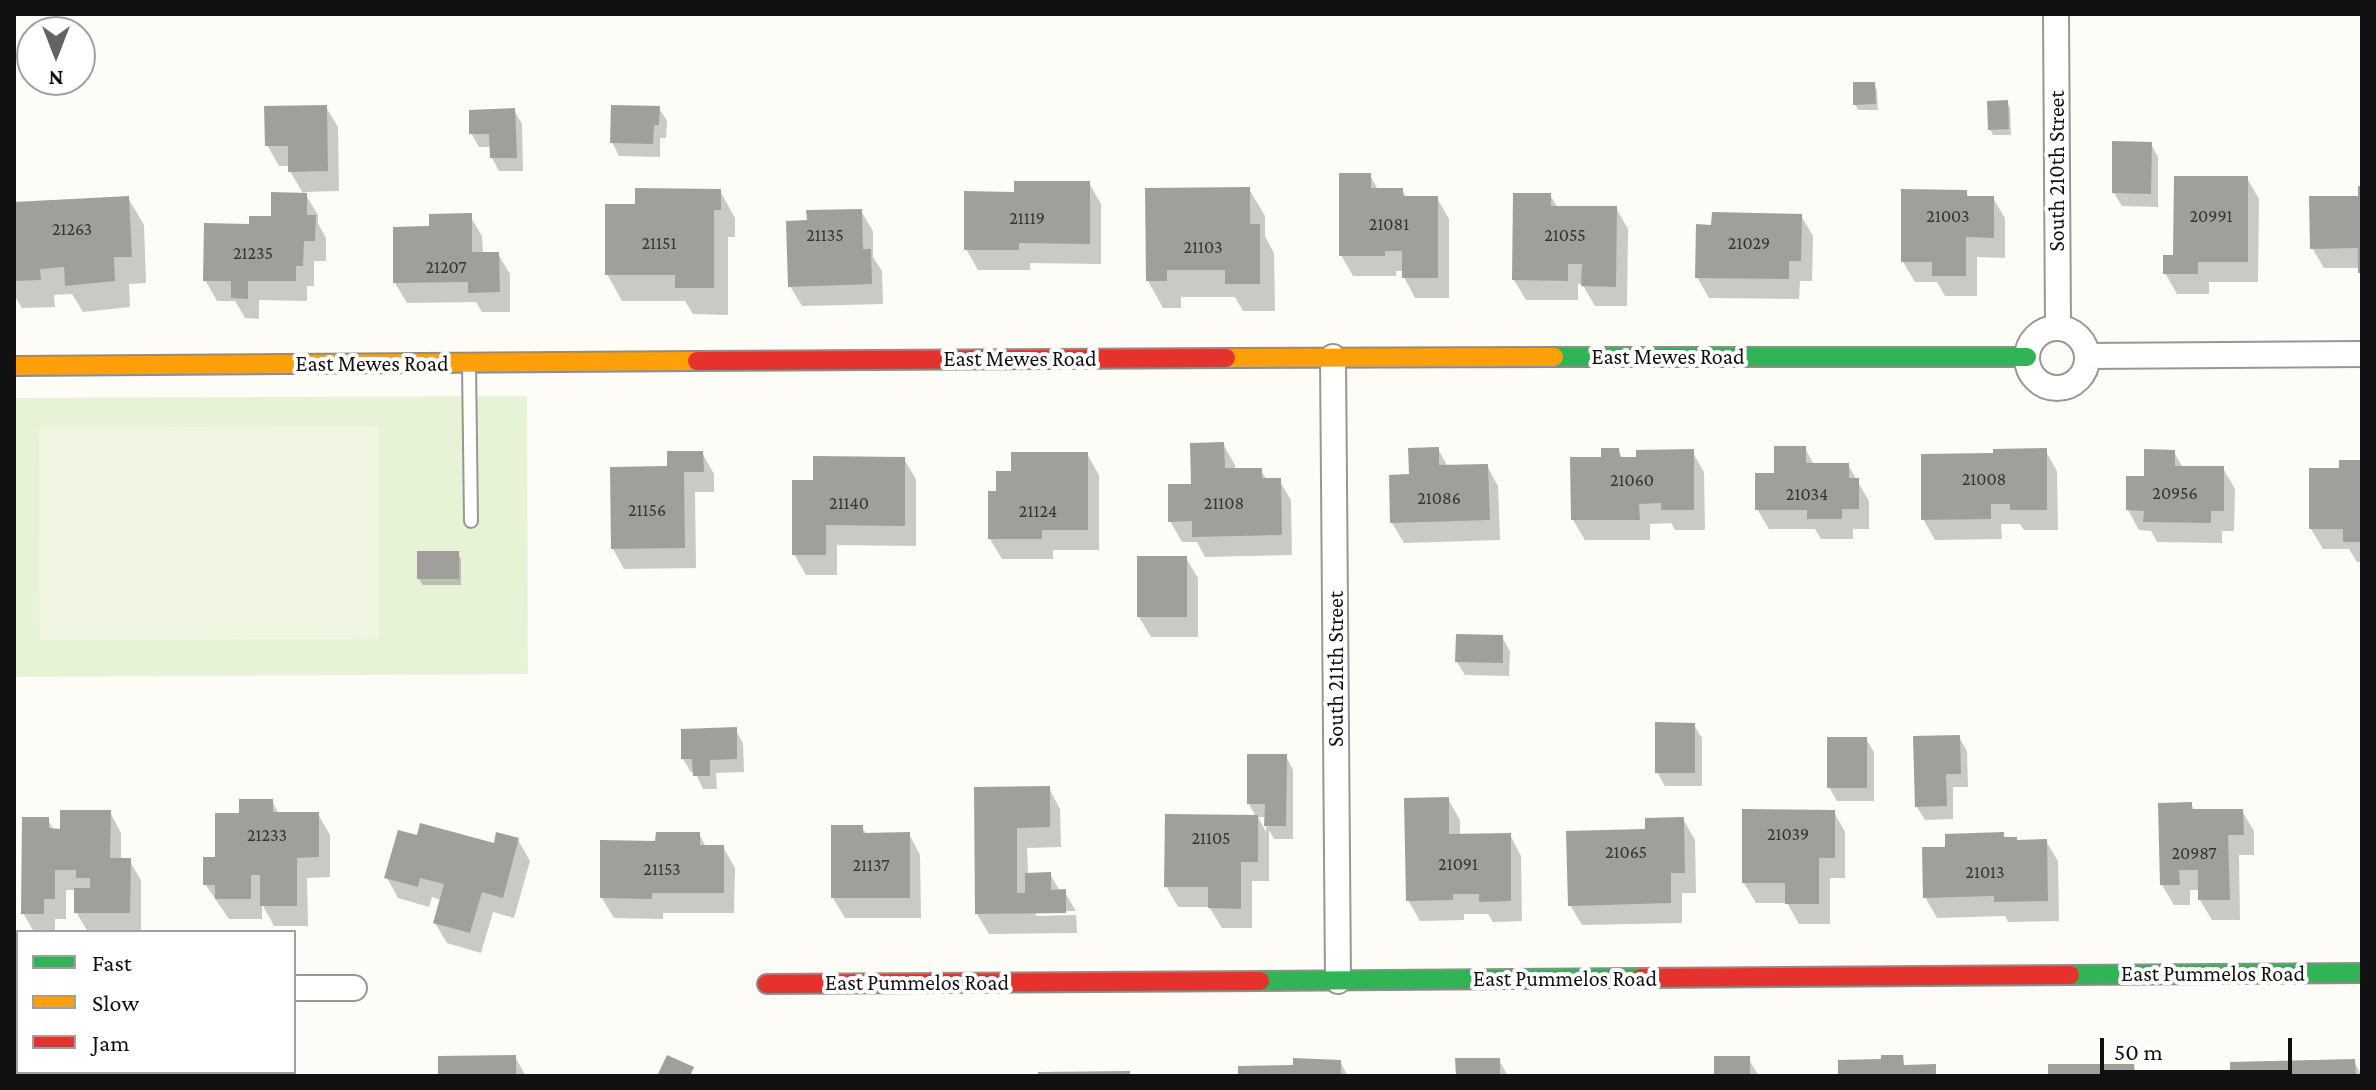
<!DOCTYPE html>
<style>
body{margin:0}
#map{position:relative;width:2376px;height:1090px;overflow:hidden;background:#fdfcf7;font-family:"Crimson Pro",serif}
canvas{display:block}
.frame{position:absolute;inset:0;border:16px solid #111;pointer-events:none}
.legend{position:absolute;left:16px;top:930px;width:280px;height:144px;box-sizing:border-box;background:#fff;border:2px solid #a0a0a0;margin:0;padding:10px 14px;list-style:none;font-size:24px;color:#111}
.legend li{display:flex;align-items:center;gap:16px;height:40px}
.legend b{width:40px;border:2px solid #a0a0a0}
.north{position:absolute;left:16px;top:16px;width:80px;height:80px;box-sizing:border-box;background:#fff;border:2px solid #a0a0a0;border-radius:50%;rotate:180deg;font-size:22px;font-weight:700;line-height:32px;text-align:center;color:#111}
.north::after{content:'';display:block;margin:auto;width:28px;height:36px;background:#646362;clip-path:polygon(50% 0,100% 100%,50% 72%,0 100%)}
.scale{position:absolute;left:2100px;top:1038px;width:192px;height:36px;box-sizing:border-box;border:4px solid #111;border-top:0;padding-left:10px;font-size:24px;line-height:28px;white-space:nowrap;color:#111;-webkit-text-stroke:6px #fff;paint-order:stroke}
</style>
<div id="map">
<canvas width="2376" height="1090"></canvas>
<div class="frame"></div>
<ul class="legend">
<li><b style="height:10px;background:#30b455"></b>Fast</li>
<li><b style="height:10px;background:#ff9f0a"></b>Slow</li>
<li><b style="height:10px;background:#e5322d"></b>Jam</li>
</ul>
<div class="north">N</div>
<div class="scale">50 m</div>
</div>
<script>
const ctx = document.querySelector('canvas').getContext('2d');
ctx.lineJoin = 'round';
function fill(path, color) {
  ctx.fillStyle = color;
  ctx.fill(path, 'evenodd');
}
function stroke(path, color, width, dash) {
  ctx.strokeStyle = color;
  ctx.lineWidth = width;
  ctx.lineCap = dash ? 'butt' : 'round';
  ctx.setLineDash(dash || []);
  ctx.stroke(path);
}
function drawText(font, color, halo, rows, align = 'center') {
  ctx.font = font + ' "Crimson Pro",serif';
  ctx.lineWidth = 8;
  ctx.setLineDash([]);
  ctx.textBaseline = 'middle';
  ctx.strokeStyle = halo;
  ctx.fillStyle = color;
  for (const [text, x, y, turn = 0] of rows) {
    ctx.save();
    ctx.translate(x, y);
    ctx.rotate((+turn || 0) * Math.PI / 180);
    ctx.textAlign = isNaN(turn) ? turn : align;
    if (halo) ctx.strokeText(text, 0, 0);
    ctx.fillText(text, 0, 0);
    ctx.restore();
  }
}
fill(new Path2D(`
 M527 396 528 674 14 677V398Z`), '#e7f3d7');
fill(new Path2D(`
 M379 426V639L40 640 39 428Z`), '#f0f6e1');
fill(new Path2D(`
 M1873 84 1877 90 1878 110H1858L1855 104Z
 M2007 102 2010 108 2011 135H1993L1990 129Z
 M326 107 338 127 339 191 304 192 318 215V223L326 238V261H314V286H307V301L259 300V319L245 318 235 301H217L205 280 251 226 273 218 304 195 290 171V166H279L267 145Z
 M659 108 667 121 666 138H660V157L619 156 612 142Z
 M514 110 522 124 523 171H499L492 158 491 147H479L471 133Z
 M2151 144 2158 157V207L2122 206 2114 193Z
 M1370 175 1378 190H1402L1407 198H1437L1449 219V298H1415L1404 277V271H1396V276H1353L1341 255Z
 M2247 178 2259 199 2258 282H2209V294H2177L2165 273 2175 257Z
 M1089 183 1101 204V264L1030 263V270H978L966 249Z
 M2362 188V276L2360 268H2324L2312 248 2360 198Z
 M1249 189 1265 216V236L1274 253 1275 311H1243L1235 297H1181V308H1163L1148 281Z
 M720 191 735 218V237H728V315L693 314 685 301H622L607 274 637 206Z
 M1966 192 1969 198H1993L2005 218V258L1977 257V296H1945L1937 282H1915L1903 262Z
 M1550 195 1558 208H1616L1628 229 1627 306H1595L1582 284H1578V300H1526L1514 280Z
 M128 198 144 225 146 283 129 284 130 307 83 312 72 294 54 295 55 307 22 308 14 295V204Z
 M861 211 873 231V257L882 271 883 304 802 306 790 286 809 222Z
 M470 216 482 236 483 254H498L510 274V312H482L476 302 407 303 395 283 431 228Z
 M1801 216 1813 236 1812 281H1800L1799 299 1709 298 1697 277 1713 227Z
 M1223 444 1235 465V470H1261L1267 480H1279L1291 500 1292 555 1205 557 1197 542H1182L1170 521Z
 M1805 448 1814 465H1848L1869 501V529H1853V539H1821L1815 529H1769L1757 509 1776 475Z
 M1438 449 1448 467 1487 466 1498 486 1500 540 1404 543 1392 523 1411 476Z
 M1618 450 1623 459 1692 451 1704 472 1705 530H1675L1671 523 1650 524V540H1585L1573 520Z
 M2045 450 2057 471 2058 530H2024L2020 524H2001L2002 539 1935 540 1923 519 1995 455Z
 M2174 452 2183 468H2223L2235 489 2234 531H2222V543L2157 542 2151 531 2139 530 2128 510 2146 478Z
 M702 453 714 474V492H695L696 568 624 569 613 549 669 468Z
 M1087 454 1099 475V550H1053V559H1002L990 539 998 493 1013 473Z
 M904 459 916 479V546L837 545V575H806L794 554 815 483Z
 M2362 462V562H2357L2349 549H2323L2311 529 2341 470Z
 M458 553 461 559V585H423L419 579Z
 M1186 558 1198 578V637H1151L1139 617Z
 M1502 637 1510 651 1509 676 1465 675 1457 662Z
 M1694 725 1702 738V786H1665L1657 772Z
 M735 729 743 743 744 772 716 773 717 789H703L695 772H691L683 759Z
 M1959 737 1967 751 1968 787H1953V819L1925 820 1917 807Z
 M1866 739 1874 752V801H1837L1829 787Z
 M1286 756 1293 770V839H1274L1269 830V881H1252V928H1222L1209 907H1178L1166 886 1256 817 1249 804ZM1258 817H1267L1266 832Z
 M1049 788 1060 809 1061 847 1027 848 1028 875 1050 874 1060 891H1064L1076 911 1036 912V916L1076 915V911L1077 933 989 934 977 914 976 789Z
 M1448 799 1460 820V836L1510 835 1521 856 1522 921 1493 922 1488 914H1464V920L1420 921 1408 900Z
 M272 801 279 814H318L330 835V877L307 878 308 926H274L262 904V919H229L205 884 241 815Z
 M2191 804 2195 811H2242L2254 831V855H2239L2240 920H2212L2200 900V890H2190V905H2174L2162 885Z
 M110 812 121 833V860H129L141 880V932H88L76 912V890H66V919H55V932H34L23 913 47 819 54 830 62 831Z
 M1834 812 1845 832V878H1830V924H1799L1787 903H1756L1744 883Z
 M1683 819 1695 840 1696 893H1682V923L1582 925 1570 905 1647 831Z
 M862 827 867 835 909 834 920 855 921 918H845L833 898Z
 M699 834 706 847H723L735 868 734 913H663V919L614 918 602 898 657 843Z
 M2003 834 2006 839 2017 842 2046 841 2058 861 2059 921 2008 922 2005 916 1937 918 1925 897 1947 849Z
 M518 840 530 861 514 918 493 912 481 953 447 943 435 923 441 900 432 897 429 907 398 898 387 878Z
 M515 1057 526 1076H440Z
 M1748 1058 1759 1076H1716Z
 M1499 1060 1508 1076H1458Z
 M2354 1061 2362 1076H2232Z
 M1340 1062 1348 1076H1240L1295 1067Z`), '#0003');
fill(new Path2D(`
 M1853 82H1875L1876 104 1853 105Z
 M2008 100 2009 129 1988 130 1987 101Z
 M327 105 328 171 288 172V146H265L264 106Z
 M611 105 660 106 659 125H654L653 144 610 143Z
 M515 108 517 158H490L489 134H469V110Z
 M2112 141 2152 142 2151 194 2112 193Z
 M1339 173H1371V188H1403V196H1438V278H1402V251H1385V256H1339Z
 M2174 176H2248V262H2198V274H2163V255H2173Z
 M1014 181H1090V244L1019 243V250H964V191L1014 192Z
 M2358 186H2362V273H2358V248L2310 249 2309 196H2358Z
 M1250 187V224H1260V284H1225V270H1167V281H1146L1145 188Z
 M635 188 721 189V210H714V288H675V275H605V204H635Z
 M1901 189 1967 190V196H1994V238L1966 237V276H1932V262H1901Z
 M271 192 307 193V215H316L315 241H304L303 266H296V281H248V299L231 298V281H203L204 223 249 224V216H271Z
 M1513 193H1551V206H1617L1616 287 1581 286 1582 264H1568V281L1512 280Z
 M129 196 132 257H114L115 281 65 286 64 267 40 269 41 280 14 281V202Z
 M862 209 863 249H871L872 284 788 287 786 221 807 220 806 210Z
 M1712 212 1802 214 1801 261H1789V279L1695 278 1696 224 1711 225Z
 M472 213V252H499L500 292 468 293V282L393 283V227L429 226V214Z
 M1224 442 1225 468H1262V478H1281L1282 535 1192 537V521L1168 522V484H1191L1190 443Z
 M1774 446H1806V463H1849V478H1859V509H1842V519H1807V510H1755V473H1774Z
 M1439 447V465L1488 464 1490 520 1390 523 1389 475 1409 474 1408 448Z
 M1601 448H1619L1620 457H1636V450L1694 449V510H1661V503L1639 504 1640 520H1571L1570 457H1601Z
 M2047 448V510H2010V504H1991V519L1921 520V454L1993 453V449Z
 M2144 449 2175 450V466H2224V511H2211V523L2143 522 2144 511 2126 510V476H2144Z
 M667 451H703L704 472H684L685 548 611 549 610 467 667 466Z
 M1011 452H1088V530H1042V539H988V491H996V471H1011Z
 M813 456 905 457V526L826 525V555H792V480H813Z
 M2339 460H2362V542H2343V529H2309V468H2339Z
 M417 551H459V579H417Z
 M1137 556H1187V617H1137Z
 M1456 634 1503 635V663L1455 662Z
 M1655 722 1695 723V773H1655Z
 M737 727V759L710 760V776H693L692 759H681V729Z
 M1960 735 1961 774H1946L1947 806 1915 807 1913 736Z
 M1827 737H1867V788H1827Z
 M1247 754H1287L1286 826H1264L1265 804H1247Z
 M1050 786V827L1017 828V893H1025V873L1051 872V890L1066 889V913L975 914 974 787Z
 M1449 797V834L1511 833V901L1479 902V894H1453V900L1406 901 1404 798Z
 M239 799H273V812H319V857L297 858V906H260V875H251V899H215V885H203V857H215V813H239Z
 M2192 802V809H2243L2244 835H2228L2230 900H2198V870H2179L2180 885H2160L2158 803Z
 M1742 809 1835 810V858H1819V904H1785V883H1742Z
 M60 810H111L110 858H131L130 913H74V888H90V878H76V870H55V899H44V914H21L22 817H49V828L60 829Z
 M1165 814 1258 815V862H1241V909L1208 908V887H1164Z
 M1684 817 1685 873H1671V903L1568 906 1566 831 1645 829V818Z
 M420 823 494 843 496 832 519 838 503 898 482 892 470 933 433 923 444 884 420 878 418 887 384 878 398 830 417 835Z
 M831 825H863V833L910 832V898H831Z
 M656 832H700V845H724V893H652V899L600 898V840L655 841Z
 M2004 832V837H2017V840L2047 839 2048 901 1994 902V896L1923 898 1922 847H1945V834Z
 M516 1055V1076H438V1056Z
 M667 1055 694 1067 690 1076H657Z
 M1881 1055H1903L1904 1065 1936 1064V1076H1838V1060L1881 1059Z
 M1714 1056H1750V1076H1714Z
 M1293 1058 1341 1060V1076H1238V1066L1293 1065Z
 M1455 1058H1500V1076H1456Z
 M2355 1059 2356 1076H2230V1062Z
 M2048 1064H2134L2135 1076H2048Z
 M1130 1071V1076H1038V1072Z
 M16 1072H52V1076H16Z
 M212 1072H245V1076H212Z`), '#a19f9c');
const lane = new Path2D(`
 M469 363 471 521`);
const street = new Path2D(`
 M2056 14 2058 328
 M2027 358a30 30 0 1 1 60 0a30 30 0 1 1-60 0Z
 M2087 356 2362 354
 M1333 357 1338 981
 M294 988H354
 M14 989H18`);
const fast = new Path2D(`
 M1554 357H2027
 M2070 975 2362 973
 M1260 981 1641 978`);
const slow = new Path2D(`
 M1226 358 1554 357
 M14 366 697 361`);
const jam = new Path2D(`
 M697 361 1226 358
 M1641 978 2070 975
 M767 984 1260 981`);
stroke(lane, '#979795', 16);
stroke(street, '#979795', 28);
stroke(fast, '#8e8d8b', 22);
stroke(slow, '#8e8d8b', 22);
stroke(jam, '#8e8d8b', 22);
stroke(lane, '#fffffe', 12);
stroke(street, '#fffffe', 24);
stroke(fast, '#30b455', 18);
stroke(slow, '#ff9f0a', 18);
stroke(jam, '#e5322d', 18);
drawText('18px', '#353434', null, [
 ["21003",1948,216],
 ["20991",2211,216],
 ["21119",1027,218],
 ["21081",1389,224],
 ["21263",72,229],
 ["21135",825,235],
 ["21055",1565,235],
 ["21151",659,243],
 ["21029",1749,243],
 ["21103",1203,247],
 ["21235",253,253],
 ["21207",446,267],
 ["21008",1984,479],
 ["21060",1632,480],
 ["20956",2175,493],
 ["21034",1807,494],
 ["21086",1439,498],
 ["21140",849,503],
 ["21108",1224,503],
 ["21156",647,510],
 ["21124",1038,511],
 ["21039",1788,834],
 ["21233",267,835],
 ["21105",1211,838],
 ["21065",1626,852],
 ["20987",2194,853],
 ["21091",1458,864],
 ["21137",871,865],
 ["21153",662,869],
 ["21013",1985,872]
]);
drawText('22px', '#111', '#fff', [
 ["South 210th Street",2057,171,-90],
 ["East Mewes Road",1668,357],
 ["East Mewes Road",1020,359],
 ["East Mewes Road",372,364],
 ["South 211th Street",1336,669,-90],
 ["East Pummelos Road",2213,974],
 ["East Pummelos Road",1565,979],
 ["East Pummelos Road",917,983]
]);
</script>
